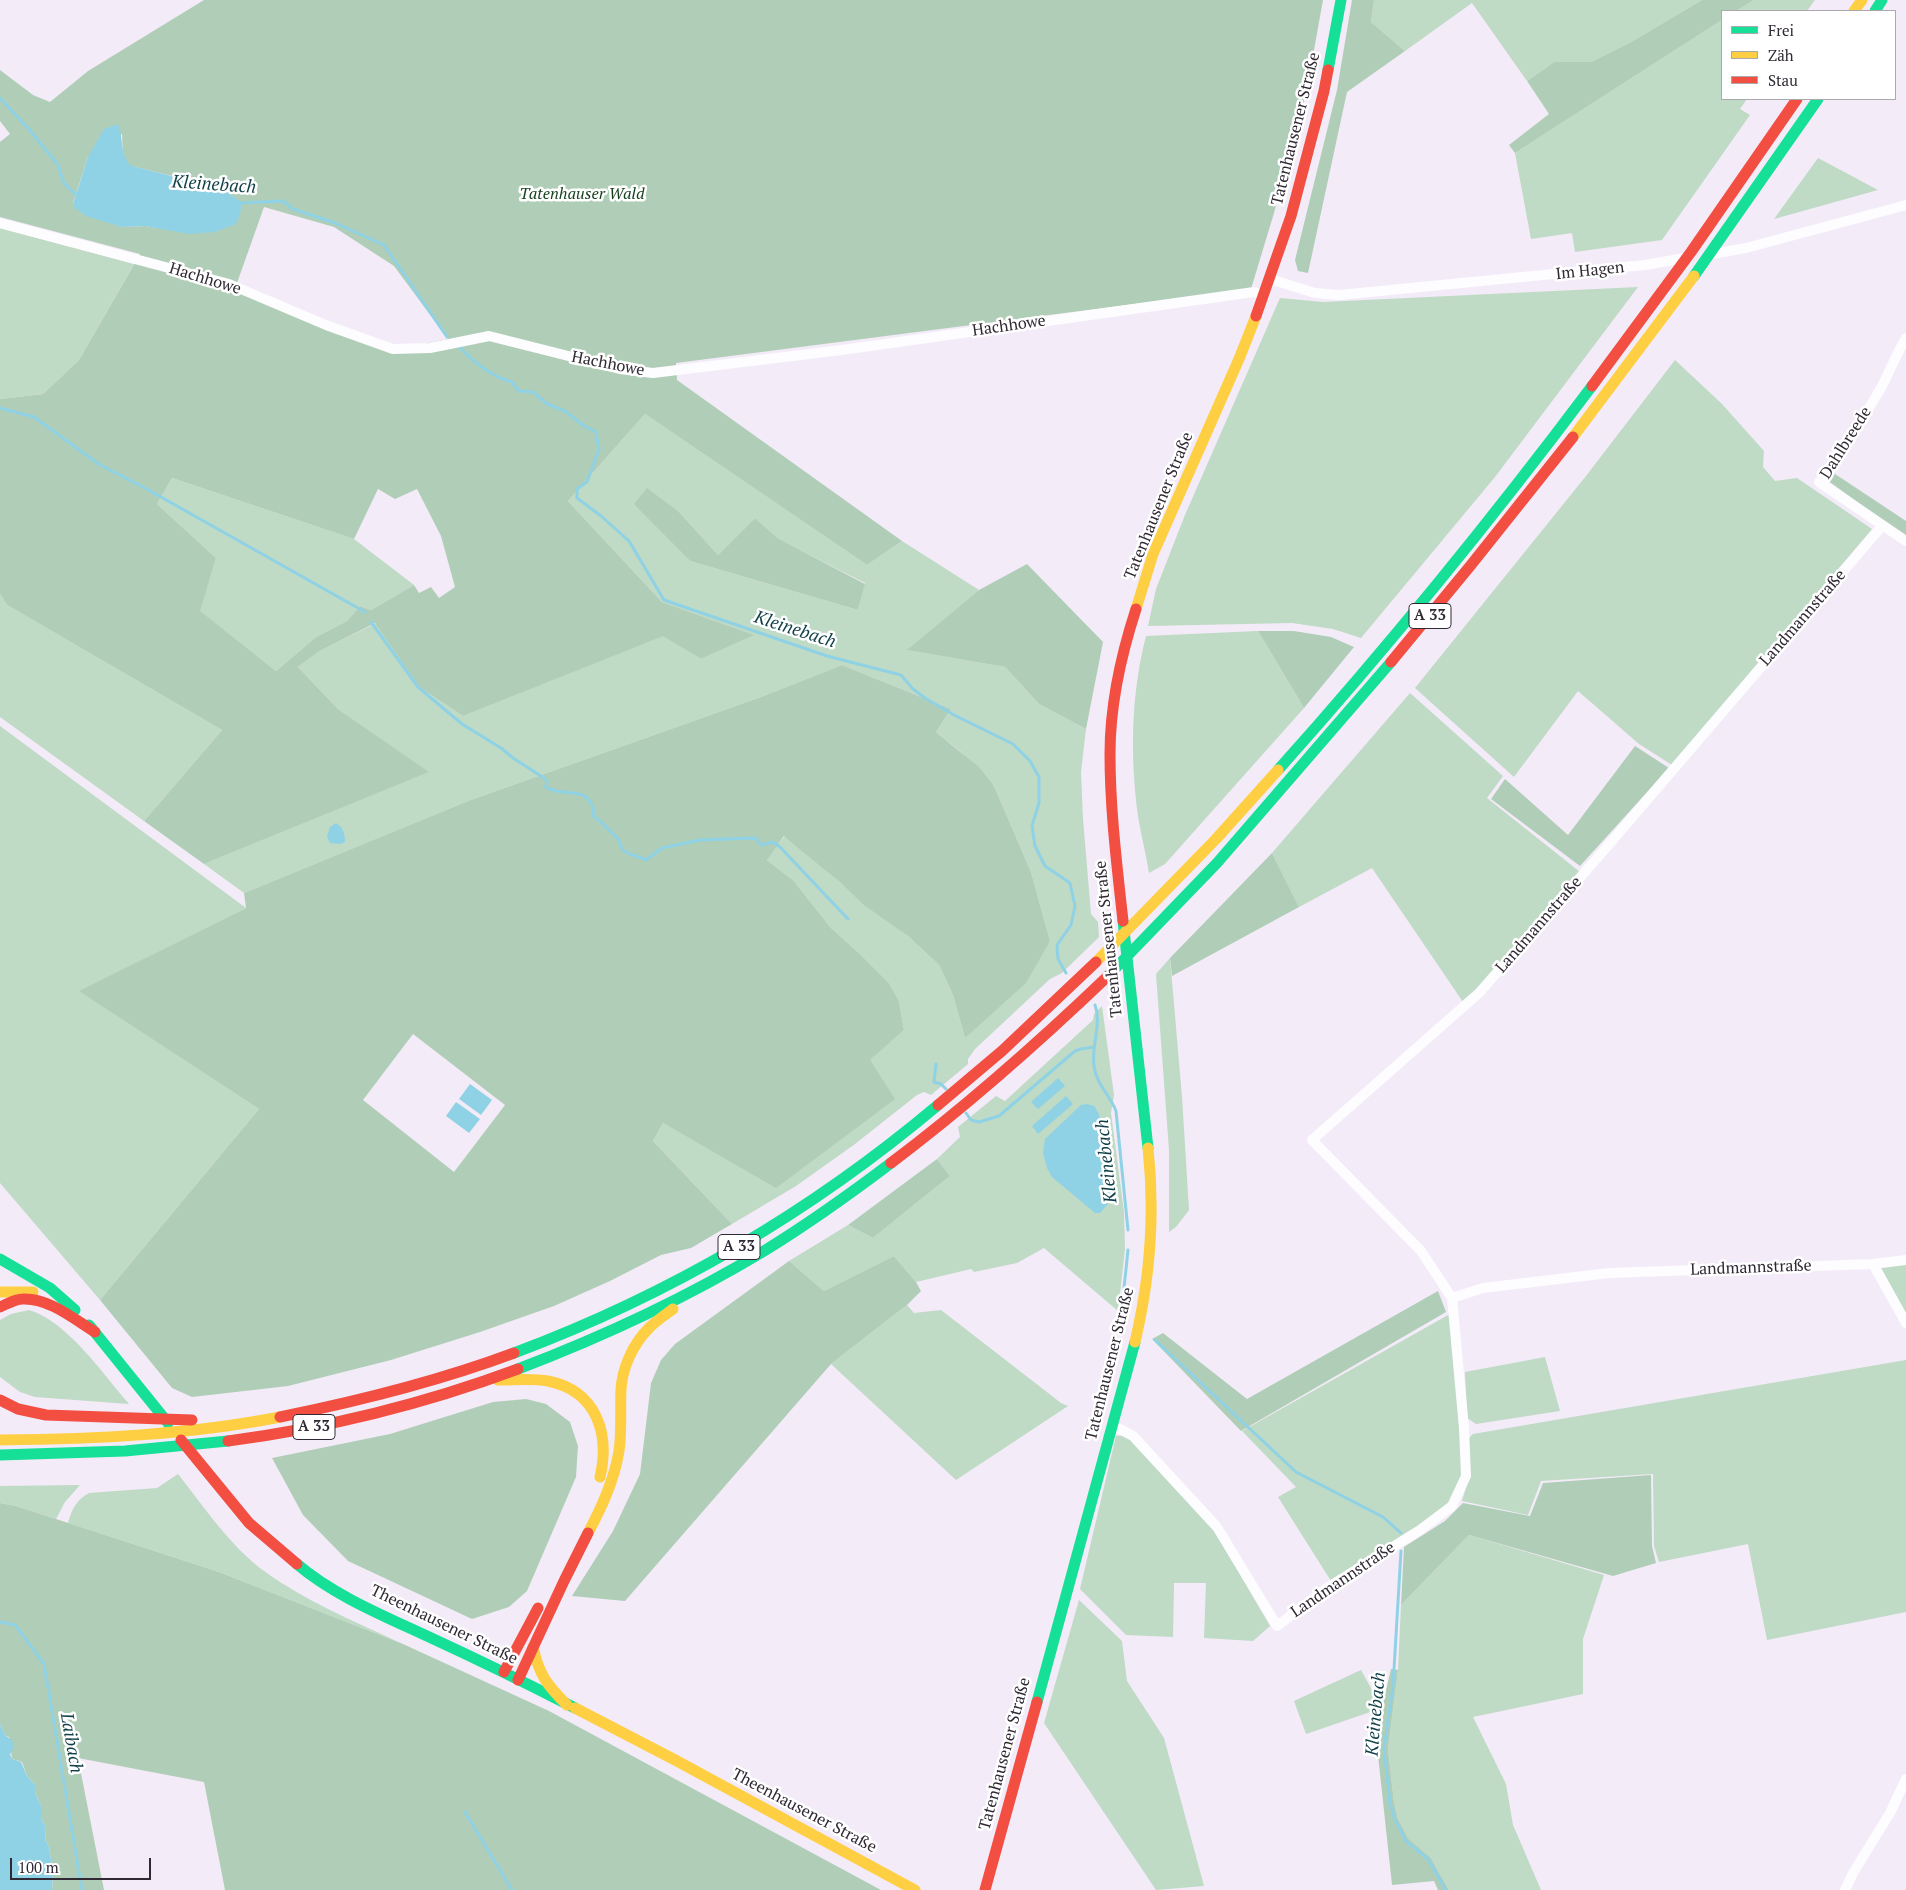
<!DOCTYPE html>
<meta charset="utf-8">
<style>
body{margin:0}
#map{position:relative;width:1906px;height:1890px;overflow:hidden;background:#f3ebf8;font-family:"PT Serif",serif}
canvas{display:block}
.legend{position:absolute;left:1721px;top:10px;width:175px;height:90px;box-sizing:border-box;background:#fff;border:1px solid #aca9ae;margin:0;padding:6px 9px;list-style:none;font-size:15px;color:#302934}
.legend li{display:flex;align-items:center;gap:10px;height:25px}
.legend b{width:25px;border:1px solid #aca9ae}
.scale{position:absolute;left:10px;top:1858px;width:141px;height:22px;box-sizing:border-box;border:2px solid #302934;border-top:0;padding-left:6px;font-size:15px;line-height:18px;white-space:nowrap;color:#302934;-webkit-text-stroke:4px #fff;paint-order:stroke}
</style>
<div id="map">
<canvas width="1906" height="1890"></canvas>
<ul class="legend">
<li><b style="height:6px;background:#16e098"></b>Frei</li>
<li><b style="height:6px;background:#ffcf43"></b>Zäh</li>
<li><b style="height:6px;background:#f24e42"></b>Stau</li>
</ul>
<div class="scale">100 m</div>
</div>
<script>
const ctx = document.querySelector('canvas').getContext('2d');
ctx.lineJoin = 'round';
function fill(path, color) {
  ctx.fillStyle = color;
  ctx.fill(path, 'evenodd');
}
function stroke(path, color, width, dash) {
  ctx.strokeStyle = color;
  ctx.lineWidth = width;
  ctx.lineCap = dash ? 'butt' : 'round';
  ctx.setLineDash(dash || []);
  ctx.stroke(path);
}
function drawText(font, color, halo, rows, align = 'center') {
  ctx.font = font + ' "PT Serif",serif';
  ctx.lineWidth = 5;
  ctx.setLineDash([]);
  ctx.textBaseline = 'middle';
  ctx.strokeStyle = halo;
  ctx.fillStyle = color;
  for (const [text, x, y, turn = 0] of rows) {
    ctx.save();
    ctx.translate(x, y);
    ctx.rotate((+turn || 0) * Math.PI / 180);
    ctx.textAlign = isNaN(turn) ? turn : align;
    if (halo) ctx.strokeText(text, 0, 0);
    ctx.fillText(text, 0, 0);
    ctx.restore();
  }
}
fill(new Path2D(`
 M1374 0H1702L1631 42 1591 62H1554L1527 81 1472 3 1405 51 1371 22Z
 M1754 0H1815L1807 11H1736Z
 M1722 20V99H1747L1740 109 1750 115 1662 240 1575 252 1572 233 1531 239 1515 153Z
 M1818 158 1878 190 1774 219Z
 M0 228 134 264 79 360 43 394 0 399Z
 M1638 287 1495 477 1361 638 1333 629 1292 623 1148 626 1156 589 1185 515 1280 298 1323 302Z
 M1675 360 1722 404 1764 451 1763 467 1775 481 1797 478 1872 529 1672 765 1639 744 1578 691 1514 777 1415 688 1586 476Z
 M645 414 867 565 902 541 979 590 908 650 1005 667 1039 704 1086 729 1081 772 1083 819 1091 914 1098 922 1099 937 1062 973 1050 979 975 1049 968 1059V1064L931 1095 924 1092 917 1095 855 1144 796 1186 732 1224 653 1141 663 1123 776 1187 869 1060 904 1030 899 1001 889 983 860 954 831 928 793 880 766 859 785 836 806 855 908 936 939 965 953 995 965 1038 1050 941 1031 872 994 786 960 751 936 732 951 709 842 665 761 697 468 801 244 893 204 864 428 772 338 709 298 667 318 652 376 623 419 687 463 716 663 635 701 659 753 635 662 602 568 501ZM635 503 680 513 718 555 755 518 776 538 865 583 858 610 690 561Z
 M172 478 354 539 414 585 371 610 360 606 347 621 316 637 276 671 199 611 216 558 157 504Z
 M0 594 7 605 222 730 144 821 0 717Z
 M1258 631 1304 708 1165 864 1149 873C1146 854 1141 835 1138 816 1130 756 1131 694 1146 636Z
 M1410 693 1503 776 1487 798 1580 872 1476 990 1463 1002 1372 868 1299 907 1272 853Z
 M0 726 246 908 80 991 259 1109 100 1300 0 1183Z
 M1170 958 1182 1097 1189 1210 1176 1227 1169 1232V1150L1156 974Z
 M1102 1006 1114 1095 1111 1113 1124 1212 1125 1249 1118 1311 1044 1248 1017 1263 974 1272 971 1269 916 1282 894 1256 824 1291 789 1261 848 1225 873 1238 950 1176 937 1159 960 1137 958 1127 996 1096 1005 1101 1093 1020 1094 1014Z
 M1906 1264V1314L1881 1268Z
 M907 1305 914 1313 941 1310 1061 1403 1068 1406 956 1480 831 1364Z
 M29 1310C67 1321 103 1374 129 1404L35 1397 20 1392 0 1377V1320L11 1314Z
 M1450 1314 1463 1473 1451 1504 1409 1535 1331 1581 1278 1497 1296 1487 1242 1431Z
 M1545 1357 1560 1411 1476 1424 1467 1418 1465 1372Z
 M1906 1360V1612L1767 1640 1748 1544 1659 1562 1654 1546 1653 1474 1541 1481 1528 1515 1462 1501 1468 1481V1439L1473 1434Z
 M1127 1435 1214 1530 1270 1626 1253 1641 1204 1638 1206 1583H1174L1173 1637 1126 1635 1080 1589 1116 1436Z
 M178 1474C204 1507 230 1546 264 1571 307 1602 356 1622 403 1644L219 1572 68 1523C72 1509 76 1500 89 1493L157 1488Z
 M80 1485 65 1502 56 1519 16 1506 0 1503V1486Z
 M1469 1535 1604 1575 1583 1639V1694L1473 1717 1506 1784 1513 1825 1541 1890H1449L1431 1858 1408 1838 1398 1819 1394 1802 1388 1749 1398 1670 1401 1605Z
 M1079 1600 1122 1641 1127 1681 1164 1738 1204 1886 1156 1890 1044 1723Z
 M1361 1670 1382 1708 1306 1734 1294 1701Z`), '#bfdac5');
fill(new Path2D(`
 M204 0H1323L1307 89 1274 213 1251 289 676 363 677 380 902 541 867 565 645 414 568 501 662 602 754 635 701 659 663 636 463 716 419 687 375 623 318 652 298 667 338 709 429 772 204 864 144 821 222 730 7 605 0 594V399L43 394 79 360 140 254 0 217V142L10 134 0 121V70L33 95 50 102 88 71ZM122 134C123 146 121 158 131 166L193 181 165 229 145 226 122 227 73 203 88 157ZM264 207 334 227 394 266 448 339 424 344H393L328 321 237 283ZM172 478 354 539 378 489 395 499 417 489 441 536 455 587 439 598 431 587 419 593 414 585 371 610 360 606 347 621 316 637 276 671 200 611 216 558 157 504Z
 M1352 0H1374L1371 22 1405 51 1347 92 1308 273 1298 271 1295 260 1337 90Z
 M1702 0H1754L1736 11H1722V20L1515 153 1509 145 1549 114 1527 81 1554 62H1591L1631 42Z
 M1832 472 1906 521V537L1827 480Z
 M647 488 680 513 718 555 755 518 777 538 865 584 858 610 690 561 634 504Z
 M1027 564 1103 642 1086 729 1039 704 1005 667 907 650 979 590Z
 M1258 631H1294L1331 637 1354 647 1304 708Z
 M842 665 951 709 936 732 979 767 994 786 1031 872 1050 941 1026 983 965 1038 953 995 939 965 908 936 864 905 841 883 806 855 784 836 767 860 793 880 831 928 860 954 889 983 899 1001 904 1030 870 1060 895 1099 776 1188 663 1123 653 1141 732 1224 691 1248 661 1255 610 1281 554 1306 480 1332 391 1360 288 1386 192 1397 172 1388 100 1300 259 1109 79 991 246 908 244 893 468 801 761 697ZM413 1034 505 1105 454 1172 363 1100Z
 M1635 746 1669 768 1580 866 1491 799 1505 779 1568 835Z
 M1272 853 1299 907 1172 976 1170 958Z
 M937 1159 950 1176 873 1238 848 1225Z
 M894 1256 916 1282 921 1291 907 1305 831 1364 625 1601 572 1596 613 1531 640 1474 651 1383 661 1360 675 1344 789 1261 824 1291Z
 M1438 1291 1446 1312 1241 1431 1152 1339 1163 1333 1247 1399Z
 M526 1399 546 1404 570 1422 578 1446 576 1477 527 1591 509 1607 472 1619 348 1561 303 1515 272 1458 390 1434 493 1402Z
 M1651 1475 1652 1546 1656 1563 1613 1576 1469 1535 1401 1605 1404 1547 1445 1521 1463 1503 1530 1516 1543 1483Z
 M0 1503 16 1506 219 1572 403 1644 549 1711 881 1890H225L204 1782 78 1758 104 1890H52L53 1872 49 1847 45 1839 46 1827 41 1819V1806L35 1793V1785L27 1776 22 1762 12 1759 9 1737 6 1736 0 1724Z
 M1391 1669 1398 1670 1388 1749 1394 1802 1398 1819 1408 1838 1431 1858 1449 1890H1438L1434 1881 1392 1885 1377 1746 1382 1708Z`), '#b0ceb7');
fill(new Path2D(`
 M118 124C124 138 119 156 132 166L223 189 242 203 240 214 236 224 215 232 189 234 145 226 122 227 86 216 75 208 73 204 88 157 104 129Z
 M336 823C343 827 345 834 345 842L340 844 330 843 327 837 330 827Z
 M1058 1078 1065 1086 1038 1109 1031 1102Z
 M470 1084 492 1100 481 1115 459 1099Z
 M1066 1096 1073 1104 1038 1134 1032 1126Z
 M456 1102 480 1119 469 1133 446 1116Z
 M1087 1104 1094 1106 1099 1114 1114 1191 1113 1198 1100 1213H1095L1052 1177 1047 1168 1043 1153 1045 1139 1081 1105Z
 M0 1724 6 1736 12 1740C14 1747 14 1749 10 1754L12 1759 21 1762 27 1776 35 1785V1793L41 1806V1819L46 1827 45 1839 49 1847 53 1872 52 1890H0Z`), '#8fd2e5');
stroke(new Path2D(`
 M0 98 27 127 58 165 64 183 75 194H79
 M239 203 283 201 293 209 335 223 384 245 447 337
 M458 346C474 362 490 376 512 382L519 391 533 392 547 404 565 411 584 426 596 432 599 449 587 482 577 489V498L601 516 629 541 664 600 827 656 901 675 913 689 925 698 954 715 1013 744 1030 761 1039 777V803L1032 826 1035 846 1045 866 1070 883 1075 906 1071 925 1057 945 1058 959 1066 973
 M0 408 34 417 100 465 145 488 365 612
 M371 622 418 687 462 724 501 748 513 758 544 778 547 781 546 787C560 797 583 786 592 805 594 809 593 813 594 817 598 818 614 835 618 839 620 842 621 847 623 850 628 855 639 856 646 860L662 848 700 840 756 838 761 845 773 842 780 847 848 919
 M1095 1005C1102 1024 1091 1046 1094 1066 1096 1084 1110 1095 1116 1111L1128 1230
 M936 1064 934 1082 941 1084 946 1089
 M966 1113 971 1120 979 1122 999 1116 1075 1051 1081 1049 1094 1047
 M1122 1307 1128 1250
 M1155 1340 1296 1472 1383 1517 1401 1533
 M1401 1551 1393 1686 1384 1749 1390 1803 1395 1820 1406 1841 1428 1859 1446 1890
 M0 1622 15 1625 44 1664 82 1890
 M465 1812 512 1890`), '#8fd2e5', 3);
stroke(new Path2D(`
 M0 223 229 284 326 325 393 349 430 348 489 336 620 369 653 373 842 350 1254 292 1264 296
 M1712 254 1746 248 1906 205
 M1270 279 1315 293 1339 295 1645 265 1685 258
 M1906 338C1897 353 1891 368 1883 384 1865 418 1841 450 1819 482L1906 541
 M1873 1264 1906 1323
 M1452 1298 1421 1251 1312 1140 1479 993 1605 849 1882 526
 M1112 1425 1133 1436 1217 1527 1277 1626 1327 1588 1420 1530 1452 1506 1466 1476 1464 1428 1452 1298 1483 1288 1609 1273 1873 1264 1906 1260
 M1845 1890 1853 1873 1890 1813 1906 1779`), '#fdfcfe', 10);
stroke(new Path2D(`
 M1875 11 1882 0
 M1328 70 1341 0
 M1694 276 1818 99
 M1278 770C1388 647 1493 518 1592 386
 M1123 921 1148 1148
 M1108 976 1217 863 1391 662
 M0 1259 50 1288 75 1310
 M89 1325 168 1423
 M514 1353C669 1295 811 1212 938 1105
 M518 1369C602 1337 686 1298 764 1251 808 1224 850 1194 891 1163
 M0 1455 125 1451 228 1441
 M297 1564C333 1595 384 1616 427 1636 477 1659 526 1683 575 1708
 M1037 1702 1135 1342`), '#16e098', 11);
stroke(new Path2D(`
 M1854 11 1862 0
 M1573 437 1694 276
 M1136 609 1153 554 1239 359 1256 316
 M1096 962 1216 839 1278 770
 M0 1292H33
 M1135 1342C1150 1279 1155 1213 1148 1148
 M498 1380C515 1380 532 1378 548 1381 597 1391 610 1434 600 1477
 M0 1440C93 1439 188 1435 280 1417
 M588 1533C602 1507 614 1481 619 1451 622 1431 620 1410 621 1390 622 1368 633 1344 649 1328 656 1321 665 1315 673 1309
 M533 1647C539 1675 547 1685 567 1705
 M575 1708 677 1761 915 1890`), '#ffcf43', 11);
stroke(new Path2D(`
 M1256 316 1291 216 1324 91 1328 70
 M1592 386 1691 252 1797 99
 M1391 662 1471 565 1573 437
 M1123 921C1117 866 1110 810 1110 754 1110 706 1121 655 1136 609
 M938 1105 1002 1051 1096 962
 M891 1163C968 1105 1039 1042 1108 976
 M0 1307C7 1304 15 1299 23 1299 49 1298 74 1319 95 1332
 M0 1400 18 1409 46 1415 192 1420
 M280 1417C359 1401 439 1381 514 1353
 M181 1440 249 1523 297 1564
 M228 1441C327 1428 424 1404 518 1369
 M504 1672 538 1608
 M518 1680 564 1581 588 1533
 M985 1890 1037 1702`), '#f24e42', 11);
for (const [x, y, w] of [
 [1430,616,42],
 [739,1247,42],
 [314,1427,42]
]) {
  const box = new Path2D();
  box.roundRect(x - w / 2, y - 12.5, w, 25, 4);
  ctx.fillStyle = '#fff';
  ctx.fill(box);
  stroke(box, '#302934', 1);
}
drawText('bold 15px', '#302934', null, [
 ["A 33",1430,616],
 ["A 33",739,1247],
 ["A 33",314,1427]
]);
drawText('16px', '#302934', '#fff', [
 ["Tatenhausener Straße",1296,129,-76],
 ["Im Hagen",1590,271,-6],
 ["Hachhowe",205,279,17],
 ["Hachhowe",1009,326,-8],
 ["Hachhowe",608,364,11],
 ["Dahlbreede",1846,443,-58],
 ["Tatenhausener Straße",1159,506,-68],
 ["Landmannstraße",1803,618,-49],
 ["Landmannstraße",1539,925,-49],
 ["Tatenhausener Straße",1109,939,-96],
 ["Landmannstraße",1751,1268,-2],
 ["Tatenhausener Straße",1110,1364,-76],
 ["Landmannstraße",1343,1580,-34],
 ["Theenhausener Straße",444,1625,26],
 ["Tatenhausener Straße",1005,1754,-75],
 ["Theenhausener Straße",804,1811,28]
]);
drawText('italic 16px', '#133f1c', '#fff', [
 ["Tatenhauser Wald",582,194]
]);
drawText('italic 18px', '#103f48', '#fff', [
 ["Kleinebach",214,185,4],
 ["Kleinebach",795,630,18],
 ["Kleinebach",1107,1161,-96],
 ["Kleinebach",1376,1714,-85],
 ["Laibach",71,1743,80]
]);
</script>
